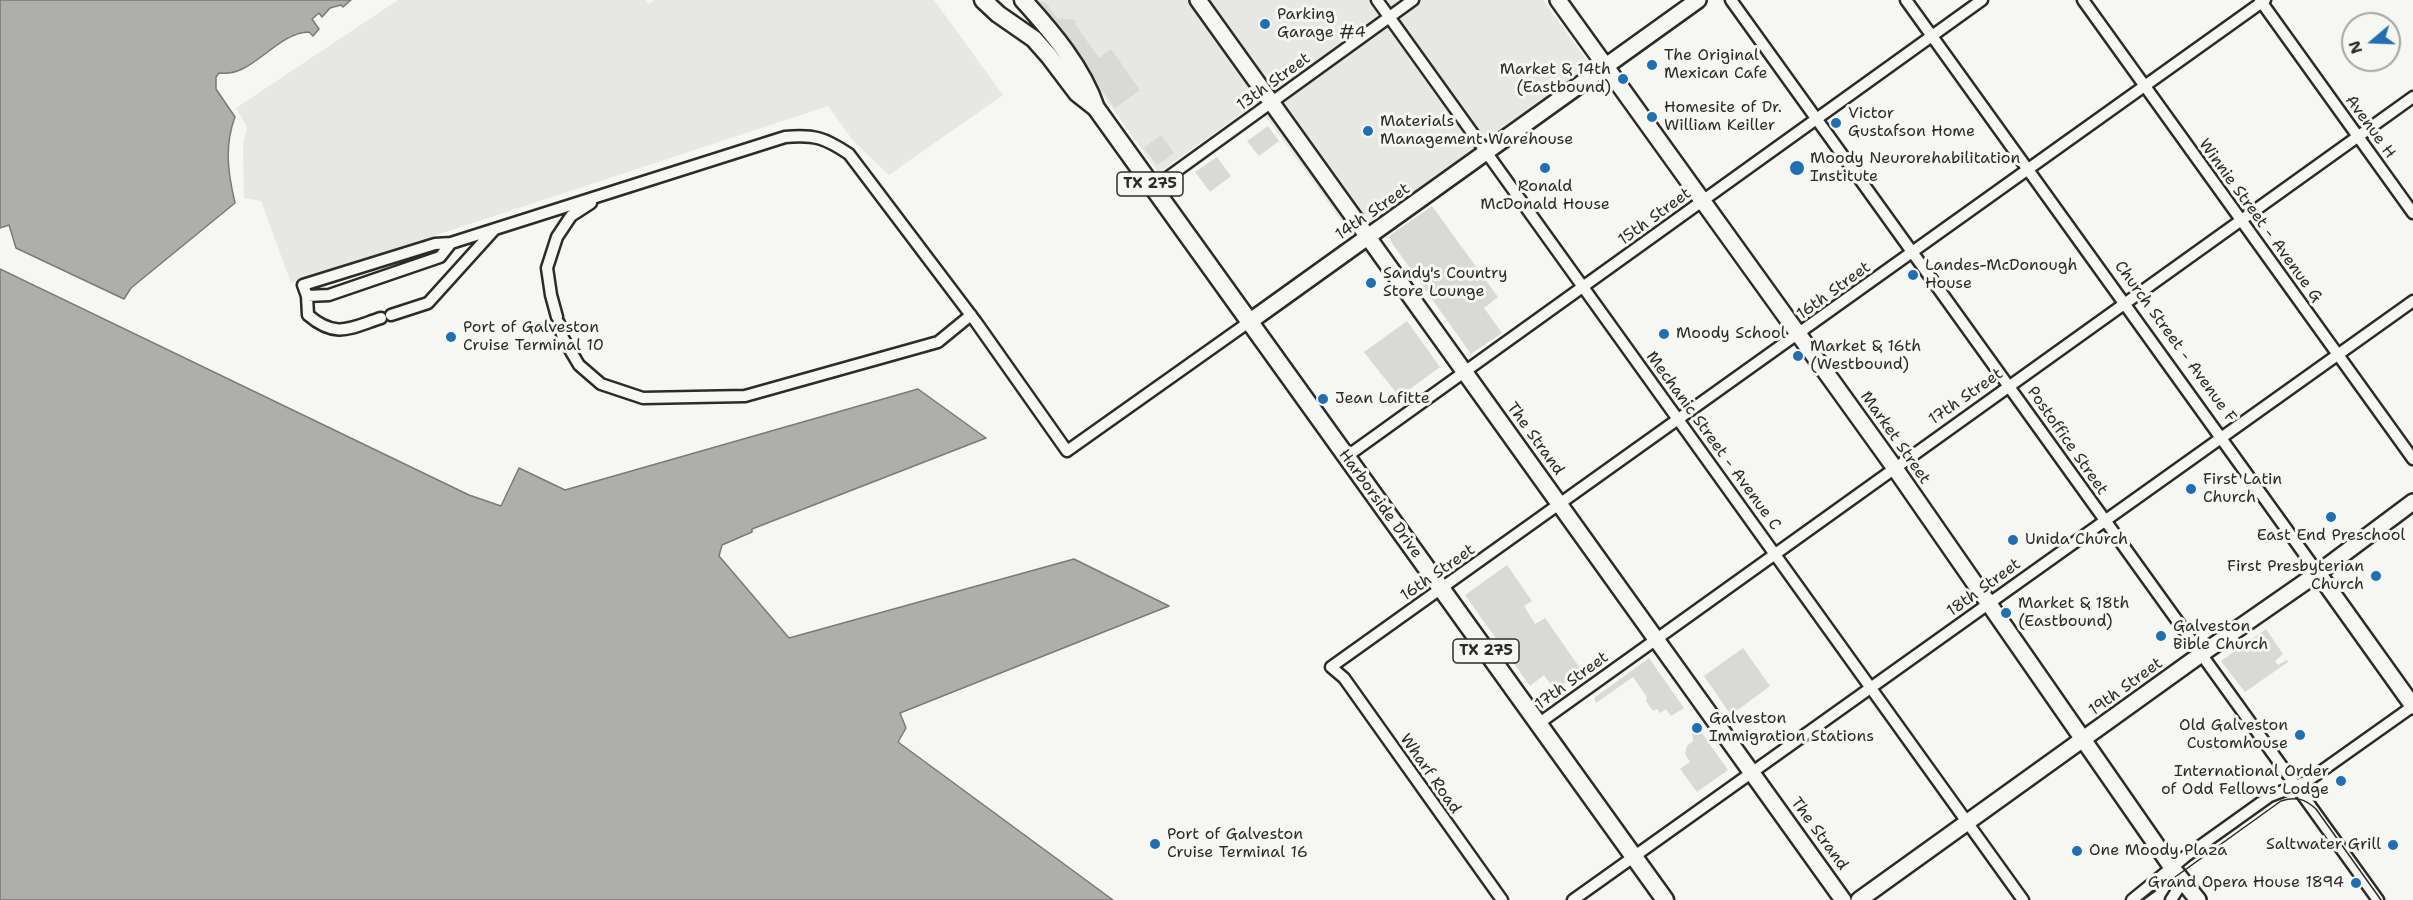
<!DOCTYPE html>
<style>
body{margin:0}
#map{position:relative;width:2413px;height:900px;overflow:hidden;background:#f6f6f2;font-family:"Shantell Sans",sans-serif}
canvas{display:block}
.north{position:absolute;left:2341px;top:12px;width:60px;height:60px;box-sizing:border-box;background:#f6f6f2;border:2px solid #a5a5a2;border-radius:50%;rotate:251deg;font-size:16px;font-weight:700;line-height:24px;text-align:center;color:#2b2b2b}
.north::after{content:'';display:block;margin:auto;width:21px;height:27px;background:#1f6fb2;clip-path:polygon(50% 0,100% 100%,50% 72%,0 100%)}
</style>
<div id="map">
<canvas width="2413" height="900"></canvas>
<div class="north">N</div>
</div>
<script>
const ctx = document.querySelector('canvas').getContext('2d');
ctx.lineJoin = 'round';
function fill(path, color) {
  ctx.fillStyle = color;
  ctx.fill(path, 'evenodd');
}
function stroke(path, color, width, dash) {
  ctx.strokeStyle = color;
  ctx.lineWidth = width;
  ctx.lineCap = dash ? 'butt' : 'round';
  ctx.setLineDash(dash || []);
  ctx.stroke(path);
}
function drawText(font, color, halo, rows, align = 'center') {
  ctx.font = font + ' "Shantell Sans",sans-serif';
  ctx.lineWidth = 6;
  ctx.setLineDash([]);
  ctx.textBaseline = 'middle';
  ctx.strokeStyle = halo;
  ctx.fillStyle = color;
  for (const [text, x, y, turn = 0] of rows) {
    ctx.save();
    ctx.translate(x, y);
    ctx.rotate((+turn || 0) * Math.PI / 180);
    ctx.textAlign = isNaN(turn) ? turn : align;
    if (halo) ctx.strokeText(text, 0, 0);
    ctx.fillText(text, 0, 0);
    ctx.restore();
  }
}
fill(new Path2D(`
 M398 0H646L649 4 654 0H934L1003 95 889 175 854 142 828 106 291 283 261 201 244 198 243 144 247 127 236 108Z
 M1032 0H1543L1591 66 1353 237 1256 103 1159 173 1047 18Z`), '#e7e7e3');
fill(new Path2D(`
 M1036 0 1046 3 1058 19 1059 18 1076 20 1075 24 1099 58 1111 49 1140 90 1115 108Z
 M1268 126 1279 141 1259 156 1247 141Z
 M1161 135 1174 153 1157 165 1144 148Z
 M1217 157 1231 176 1210 192 1195 172Z
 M1432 206 1498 297 1484 308 1502 333 1471 354 1392 243 1389 236Z
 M1407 321 1440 367 1406 392 1410 398 1404 403C1391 385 1377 370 1364 352Z
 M1507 565 1532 601 1524 606 1535 624 1545 618 1582 671 1555 690 1544 675 1530 686 1465 595Z
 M2266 629 2283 654 2275 661 2278 665 2287 660 2288 662 2245 692 2221 661Z
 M1743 648 1770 686 1731 715 1704 676Z
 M1649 658 1684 708 1671 716 1666 709 1660 713 1657 709 1653 711 1646 701 1647 697 1633 677 1596 703 1594 698Z
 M1697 726 1728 770 1697 792 1680 769 1690 762 1685 754 1687 746 1693 741 1692 730Z`), '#d9d9d5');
const water = new Path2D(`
 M0 0H351L343 7 341 5 330 8 322 17 319 13 312 19 319 29 313 36 309 32C275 33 253 78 219 73L216 77V89L235 117C224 146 228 173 235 203L131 288 124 299 16 248 9 225 0 228Z
 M0 269 469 495 501 506 519 468 565 490 918 389 986 438 752 529V532L722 545 719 556 789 638 1074 559 1169 606 900 713 906 728 898 742 1113 900H0Z`);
fill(water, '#aeaeab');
stroke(water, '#7a7a78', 1.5);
const street = new Path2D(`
 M1377 0 2023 900
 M1731 0 2378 900
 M1906 0 2318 573
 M2083 0 2413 459
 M2260 0 2413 213
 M1153 188 1413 0
 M307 296 329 295 440 257 451 243
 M391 315 428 303 494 230
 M557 317 551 295 547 268 557 237 571 216 591 203
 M381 318C350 328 336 339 308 315L307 296 303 285 435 244 451 243 495 229 785 137C814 134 825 138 849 154L976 322 1067 451 1249 322
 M559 323 563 338 579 365 601 384 643 398 745 396 938 342 971 315
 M1346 457 1982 0
 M1538 724 2413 97
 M1502 900 1344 678 1331 667 2265 0
 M1573 900 2413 301
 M2132 900 2186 856 2270 796 2306 782 2413 706
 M2171 900 2183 881`);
const secondary = new Path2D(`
 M1198 0 1843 900
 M1558 0 1894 467 2173 869 2198 900
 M1249 322 1698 0
 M2318 573 2413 706
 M1859 900 2200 655 2318 573 2413 502`);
const primary = new Path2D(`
 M983 0 998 14 1034 39 1049 56 1077 93 1096 108 1665 900
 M1023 0C1052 32 1082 67 1096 108`);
stroke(street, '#2b2b2b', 15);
stroke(secondary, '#2b2b2b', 20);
stroke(primary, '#2b2b2b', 21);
stroke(street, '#f6f6f2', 10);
stroke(secondary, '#f6f6f2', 15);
stroke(primary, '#f6f6f2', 16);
stroke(new Path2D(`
 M2143 900 2281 801C2296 796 2305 799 2316 809L2381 900`), '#2b2b2b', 1.5);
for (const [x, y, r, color] of [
 [1265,24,6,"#1f6fb2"],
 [1652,65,6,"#1f6fb2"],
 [1623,79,6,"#1f6fb2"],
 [1652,117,6,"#1f6fb2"],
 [1836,123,6,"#1f6fb2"],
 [1368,131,6,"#1f6fb2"],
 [1545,168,6,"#1f6fb2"],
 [1797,168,8,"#1f6fb2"],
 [1913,275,6,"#1f6fb2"],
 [1371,283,6,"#1f6fb2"],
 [1664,334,6,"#1f6fb2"],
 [451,337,6,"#1f6fb2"],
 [1798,356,6,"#1f6fb2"],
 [1323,399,6,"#1f6fb2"],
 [2191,489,6,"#1f6fb2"],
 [2331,517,6,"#1f6fb2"],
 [2013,540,6,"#1f6fb2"],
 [2376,576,6,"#1f6fb2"],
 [2006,613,6,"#1f6fb2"],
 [2161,636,6,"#1f6fb2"],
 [1697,728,6,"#1f6fb2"],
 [2300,735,6,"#1f6fb2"],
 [2341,781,6,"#1f6fb2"],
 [1155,844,6,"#1f6fb2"],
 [2393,845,6,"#1f6fb2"],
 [2077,851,6,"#1f6fb2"],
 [2356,883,6,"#1f6fb2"]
]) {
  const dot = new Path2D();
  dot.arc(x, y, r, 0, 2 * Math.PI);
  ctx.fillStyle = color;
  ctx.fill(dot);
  stroke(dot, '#f6f6f2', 2);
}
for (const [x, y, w] of [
 [1150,184,66],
 [1486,651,66]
]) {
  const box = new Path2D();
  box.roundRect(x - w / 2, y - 12, w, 24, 4.5);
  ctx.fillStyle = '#f6f6f2';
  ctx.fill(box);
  stroke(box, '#2b2b2b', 1.5);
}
drawText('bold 15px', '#2b2b2b', null, [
 ["TX 275",1150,184],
 ["TX 275",1486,651]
]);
drawText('16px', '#2b2b2b', '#f6f6f2', [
 ["Parking",1277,15],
 ["Garage #4",1277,33],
 ["The Original",1664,56],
 ["Mexican Cafe",1664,74],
 ["Market & 14th",1611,70,"right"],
 ["(Eastbound)",1611,88,"right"],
 ["Homesite of Dr.",1664,108],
 ["William Keiller",1664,126],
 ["Victor",1848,114],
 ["Gustafson Home",1848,132],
 ["Materials",1380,122],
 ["Management Warehouse",1380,140],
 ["Moody Neurorehabilitation",1810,159],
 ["Institute",1810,177],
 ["Ronald",1545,187,"center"],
 ["McDonald House",1545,205,"center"],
 ["Landes-McDonough",1925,266],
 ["House",1925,284],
 ["Sandy's Country",1383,274],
 ["Store Lounge",1383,292],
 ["Port of Galveston",463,328],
 ["Cruise Terminal 10",463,346],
 ["Moody School",1676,334],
 ["Market & 16th",1810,347],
 ["(Westbound)",1810,365],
 ["Jean Lafitte",1335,399],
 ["First Latin",2203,480],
 ["Church",2203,498],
 ["East End Preschool",2331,536,"center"],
 ["Unida Church",2025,540],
 ["First Presbyterian",2364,567,"right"],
 ["Church",2364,585,"right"],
 ["Market & 18th",2018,604],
 ["(Eastbound)",2018,622],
 ["Galveston",2173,627],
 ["Bible Church",2173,645],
 ["Galveston",1709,719],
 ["Immigration Stations",1709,737],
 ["Old Galveston",2288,726,"right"],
 ["Customhouse",2288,744,"right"],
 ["International Order",2329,772,"right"],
 ["of Odd Fellows Lodge",2329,790,"right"],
 ["Port of Galveston",1167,835],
 ["Cruise Terminal 16",1167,853],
 ["Saltwater Grill",2381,845,"right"],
 ["One Moody Plaza",2089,851],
 ["Grand Opera House 1894",2344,883,"right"]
], 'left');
drawText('16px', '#2b2b2b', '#f6f6f2', [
 ["13th Street",1274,82,-36],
 ["Avenue H",2370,127,54],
 ["14th Street",1373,212,-35],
 ["15th Street",1655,217,-36],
 ["Winnie Street - Avenue G",2260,221,54],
 ["16th Street",1834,291,-36],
 ["Church Street - Avenue F",2175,342,54],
 ["17th Street",1966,397,-35],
 ["Market Street",1895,438,55],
 ["The Strand",1535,439,54],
 ["Mechanic Street - Avenue C",1713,441,54],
 ["Postoffice Street",2067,441,55],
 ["Harborside Drive",1380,504,54],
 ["16th Street",1438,573,-35],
 ["18th Street",1984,588,-36],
 ["17th Street",1572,681,-36],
 ["19th Street",2126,687,-36],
 ["Wharf Road",1430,774,55],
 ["The Strand",1819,834,54]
]);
</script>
